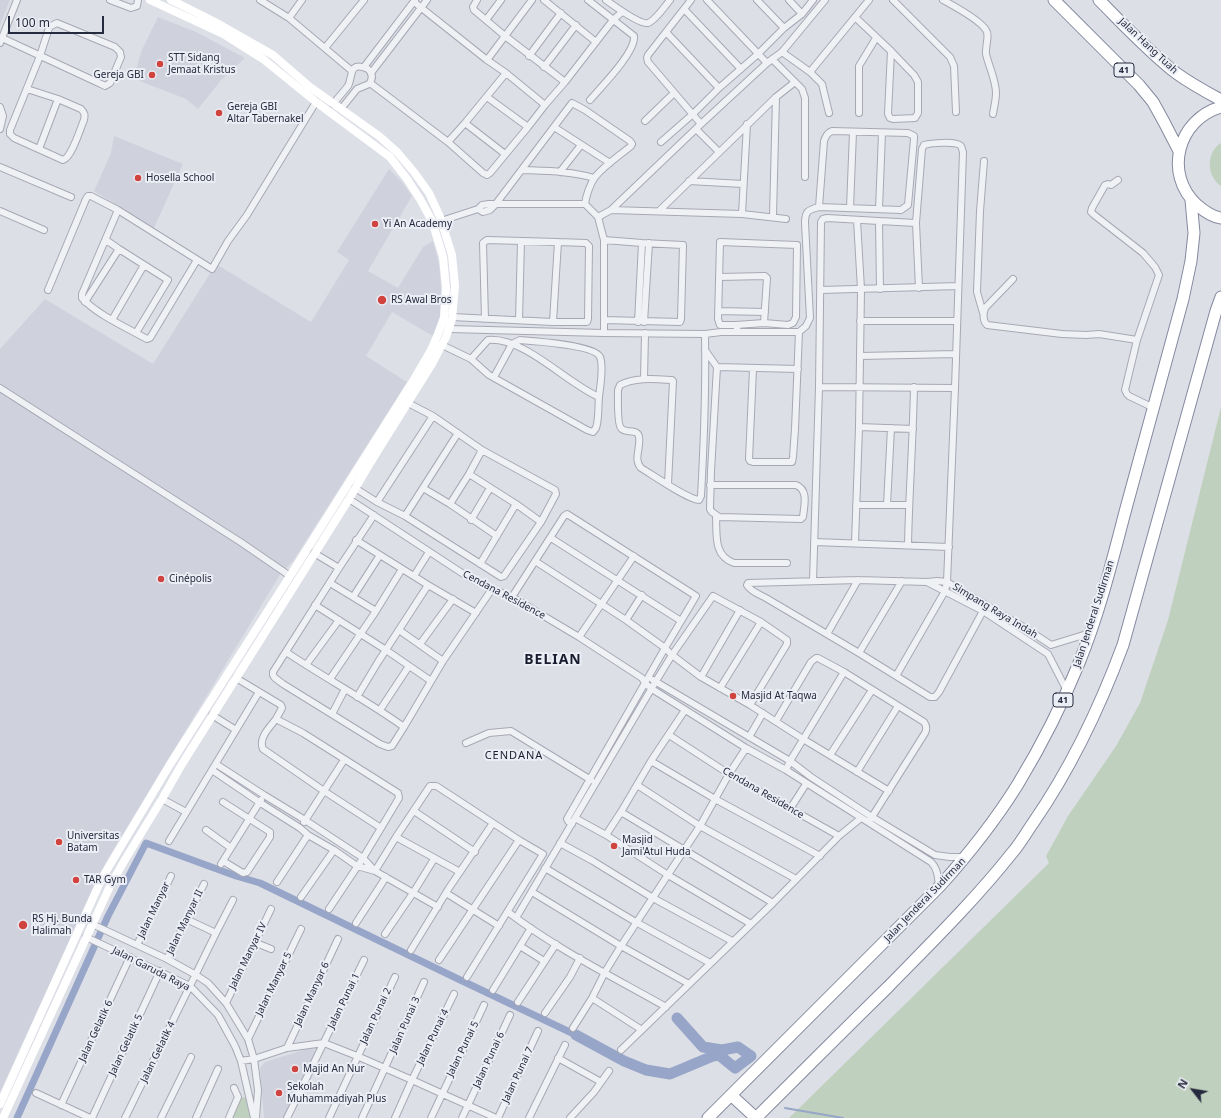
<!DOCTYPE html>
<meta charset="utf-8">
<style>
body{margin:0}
#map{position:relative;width:1221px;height:1118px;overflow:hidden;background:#dddfe7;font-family:"Noto Sans",sans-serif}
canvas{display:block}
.north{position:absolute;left:1173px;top:1070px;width:40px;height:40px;-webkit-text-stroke:3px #eceef5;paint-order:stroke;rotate:301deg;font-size:11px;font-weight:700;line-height:16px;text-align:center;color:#262a3e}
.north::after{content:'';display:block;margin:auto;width:14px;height:18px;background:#262a3e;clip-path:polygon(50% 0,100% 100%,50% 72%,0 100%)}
.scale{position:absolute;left:8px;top:16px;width:96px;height:18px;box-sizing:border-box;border:2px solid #262a3e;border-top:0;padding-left:5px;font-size:12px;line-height:14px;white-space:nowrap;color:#262a3e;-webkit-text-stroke:3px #eceef5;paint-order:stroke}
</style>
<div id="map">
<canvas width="1221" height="1118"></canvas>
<div class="north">N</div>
<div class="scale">100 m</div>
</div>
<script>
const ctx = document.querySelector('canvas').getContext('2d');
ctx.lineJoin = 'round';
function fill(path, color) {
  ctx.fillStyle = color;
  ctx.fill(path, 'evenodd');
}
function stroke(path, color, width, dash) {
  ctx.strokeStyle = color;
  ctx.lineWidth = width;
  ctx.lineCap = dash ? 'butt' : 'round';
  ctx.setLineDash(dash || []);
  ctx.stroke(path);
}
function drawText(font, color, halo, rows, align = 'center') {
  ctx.font = font + ' "Noto Sans",sans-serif';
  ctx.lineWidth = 4;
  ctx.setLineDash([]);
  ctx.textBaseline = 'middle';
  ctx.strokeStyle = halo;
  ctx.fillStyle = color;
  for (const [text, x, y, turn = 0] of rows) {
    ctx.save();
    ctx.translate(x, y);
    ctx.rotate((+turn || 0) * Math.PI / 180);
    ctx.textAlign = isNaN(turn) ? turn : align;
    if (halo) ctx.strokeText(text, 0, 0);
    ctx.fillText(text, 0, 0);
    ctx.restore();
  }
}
fill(new Path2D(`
 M0 0H10L0 25Z
 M158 17 196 32 245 58 222 79 198 109 186 99 142 82 134 77 141 52Z
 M114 136 183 164 154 228 94 191 111 153Z
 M389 169 401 181 412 196 368 271 398 288 423 247 433 241 439 264 441 287 440 316 433 336 392 312 366 356 407 382 293 561 281 573 106 862 0 1092V349L45 299 153 364 216 264 311 322 349 260 337 252Z
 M310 1048 315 1050V1053L284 1118H264L260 1068 265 1062Z`), '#cfd1dc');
fill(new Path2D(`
 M1221 143V186C1206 176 1206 152 1221 143Z
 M1221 407V1118H789L1049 863 1046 856 1068 816 1116 746 1140 703 1168 620Z
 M241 1097 249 1098 254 1118H231Z`), '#bfd1be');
stroke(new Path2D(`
 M785 1108 843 1118`), '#97a5c8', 2);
stroke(new Path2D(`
 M17 1118 108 916 146 843 236 876 260 883 454 977 576 1035`), '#97a5c8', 7);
stroke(new Path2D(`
 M576 1035 624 1061 646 1070 670 1074 713 1056 719 1055 735 1068 751 1056 738 1047 722 1050 703 1047 677 1018`), '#97a5c8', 11);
const street = new Path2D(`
 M110 0 131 8 137 6 138 0
 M260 0 289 18 352 71
 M477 0 473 7 474 10 505 36 565 82
 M544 0 596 42
 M588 0 634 36C636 52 601 87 590 100
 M606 0C613 5 640 25 648 23 655 21 665 6 670 0
 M691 0 648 55 647 58 648 62 701 124
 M707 0 767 63
 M757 0 784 28
 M789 0 802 14
 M893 0 950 57 954 66 956 112
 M943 0C954 6 980 20 986 30 990 35 985 47 986 54 989 67 996 80 996 93 996 100 994 107 993 114
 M414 2 487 60 506 73 545 105
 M684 9 741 69
 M855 17 891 51 914 75 918 82V113L915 118 893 119 890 118 888 114 891 51
 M289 18 302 0
 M486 20 501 0
 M666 32 719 88
 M2 38 101 84 105 86 110 83 121 57 120 52 115 47 57 23 51 26 49 28 40 56 10 130V134L14 138 63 160C72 157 80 129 84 120 85 115 85 113 81 109L58 99 27 89
 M0 43 17 0
 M325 48 364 0
 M782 52 810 72 869 0
 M529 56 561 13
 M772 59 802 89 805 98V177
 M487 60 532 0
 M364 67 415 0
 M544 67 576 25
 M810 72 822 84 829 113
 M371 73 427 0
 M370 83 448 142 483 173 487 175 490 173 528 127 545 105 565 82 613 20 622 12
 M487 97 528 127
 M333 104C338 98 343 92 348 86 353 77 348 60 368 69 373 74 373 79 369 84L357 89 341 109
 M0 107 3 116 0 129
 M859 113V66L876 38
 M645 121 674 93
 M465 123 505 154
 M554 127 610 163
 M696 129 719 152
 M448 142 465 123 506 73
 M661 142 693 114 719 88 758 54 784 28 802 14 813 0
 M39 149 58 99
 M0 167 71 197
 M522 170C546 171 571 171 594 178
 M560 172 581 145
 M1118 180 1111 185 1108 184 1105 185 1092 208 1091 212 1093 214 1143 253 1155 267 1159 275 1137 340 1125 390 1127 394 1129 396 1154 408
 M689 181 743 184
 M850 208 853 132
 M478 209 483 212 490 210 495 205 572 103 585 110 630 141 632 144 631 146C619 156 605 165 595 177 590 184 586 196 585 204
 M879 209 882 133
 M118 210 82 294V298C96 314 127 328 147 339L150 338 197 260
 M611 210 742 214 786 219
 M0 211 44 230
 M659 211 776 97 795 82
 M742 214 747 124
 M773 216 776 97
 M598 217 604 240V333
 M441 221 478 209 482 205 489 204H585L598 217 611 210 701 124 767 63 782 52 825 0
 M106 240 119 249 168 280 136 333
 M719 277 765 276 767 278 764 323
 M1013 279 985 308C983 314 982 320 987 325L1062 334 1086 335 1099 334 1137 340
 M880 289 879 221 916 223
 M48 290 86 199 88 196H91L118 210 212 269 228 241 247 215 316 102
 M821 290 958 286
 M85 302 119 249
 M718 311 765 312
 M983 313 977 292 980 211 984 161
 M452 317 553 322H587L588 319 589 246 586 243 558 242 487 240 483 243 485 319
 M112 320 144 265
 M519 320 521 241
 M604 320 680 322 681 319 683 245 642 243 604 240
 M860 321H957
 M553 322 558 242
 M638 322 642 243
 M644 322 649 243
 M736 325H720L718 319 720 242 797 245 796 317 793 323 788 325 764 323 736 325 738 332
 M449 329 604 333 705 334 721 332H799L806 326 810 318 805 223C805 211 808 210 819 207L901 210 908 205 914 139V136L908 133 832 131C827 133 826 136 824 141L819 207
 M442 345 471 359 489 375 587 430 593 432 596 428C599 419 598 407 599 397 600 387 604 367 600 357 595 345 533 341 520 340L512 344 494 377
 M705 350 717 367 711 471 710 509 712 512 719 517 801 519 803 517C804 506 809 490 796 485H710
 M860 356 956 354
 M471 359 488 340C525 337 566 383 599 397
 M717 367 798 369
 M753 369 749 459 750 461 753 462H792L793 457 795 429 799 332
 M644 379 645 333
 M819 387 955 388
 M0 388 242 543 290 576
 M859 427 913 429
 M469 474 516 504 541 522
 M668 484 673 381 672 380C654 379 636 377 620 385L618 390C618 397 617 424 621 428 625 434 638 428 639 437 641 448 633 459 641 468 653 475 687 499 699 500L701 496C704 442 706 388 705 334
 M355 488 377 502 405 516 501 577 504 576 506 573 541 522 556 494 555 490 482 450 433 416 408 403
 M423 488 450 504 497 536
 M349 499 468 577 492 589 512 597 579 637 642 678 645 683 652 689 746 748 786 770 931 862C938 869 938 878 939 887
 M377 502 433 416
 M450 504 469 474 482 450
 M856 505H909
 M887 505 891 428
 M374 515 339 568 273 672V675L275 678 283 684 380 744 388 747 392 746 404 727 443 661 492 589
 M405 516 458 433
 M716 516C717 534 713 556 734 563H787
 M471 520 490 488
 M551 538 681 621
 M356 540 428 585 476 613
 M814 542 949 547
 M855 543 859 427 861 289 857 220
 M908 545C909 493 913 440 914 387
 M314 553 339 568
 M535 561 626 620 665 648 672 655 701 677 750 705 803 739 889 791
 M480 564 516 504
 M414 576 429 552
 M813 581 819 387 821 222 823 219 827 218 879 221
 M927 582 983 611 1048 654 1067 691
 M330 583 376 611
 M353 597 380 555
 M512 597 564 516 567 514 696 596 665 648 567 819 568 821 572 824
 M315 605 386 650 431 681
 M983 611 939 692 935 697H930L859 653 766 598C759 594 751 592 747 585L748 583 858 580 927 582 937 581 947 582 1030 631 1051 645 1090 633
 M626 620 642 595
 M399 630 443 661
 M827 634 858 580
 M579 637 634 556
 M420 644 453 599
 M286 652C325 678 366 700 404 727
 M859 653 902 581
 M306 665 339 620
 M896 676 945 591 947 582 955 388 963 152C962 150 962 147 961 146 956 141 931 143 924 145L922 149 916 223 919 288
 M701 677 740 610
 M236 678 281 705 282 708 276 719 303 733 398 793 399 798 381 828 324 791 263 749C258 738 270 727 276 719
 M330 679 376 611 402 569
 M653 680 790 761 811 777 872 817 935 855 950 857H966
 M720 688 761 622
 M357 697 378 662 428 585
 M380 710 409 666
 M332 714 345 689
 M212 715 236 730
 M776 721 811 662 816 658H818L844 672 924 722C927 726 927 729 925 733L870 820
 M669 735 729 774 839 836
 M749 737 763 713
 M466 743 489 733 511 731 591 780
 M830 755 872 690
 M651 761 715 799 820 856
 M216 764 264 795 305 820 363 858 375 871 438 907
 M212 770 259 802 300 828 308 835 334 850 357 866 375 871
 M786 770 790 761 844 672
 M857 772 898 706
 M637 785 700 826 796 879
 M162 799 186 812
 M223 802 270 832V837L247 872 243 873 223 861
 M790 809 806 784
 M414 811 475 852
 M621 812 773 903
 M575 818 606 835 668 875 751 924
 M304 822 344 760
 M206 830 231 848
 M606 835 621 812 651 761 685 710
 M396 837 460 872
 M169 841 259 692
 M560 843 593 861 653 898 732 941
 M221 864 261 800
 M545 868 634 921 710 963
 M375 871 396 837 430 786H436L438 787 519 840 543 854 467 977
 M277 882 308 835
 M532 892 621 946 689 984
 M446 893 499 926
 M301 897 334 850
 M329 909 363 858 381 828
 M508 912C555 948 613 977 666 1007
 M516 918 656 681 672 655 713 596 761 622 787 640V644L750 705
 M186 919 216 933
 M356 923 386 877
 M92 924 167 959 196 975 208 983 226 1003 248 1039 254 1059 258 1090 256 1118
 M385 934 413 893 434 859
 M86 937 190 986 218 1015 235 1046 241 1061 254 1118
 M254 942 271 949
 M137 945 171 876
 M520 946 544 961
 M411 950 449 888 493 823
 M167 959 204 884
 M439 960 519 840
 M493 990 531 928
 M592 998 642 1030
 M518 1002 556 944
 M226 1003 271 909
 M545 1013 570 977 580 958
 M573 1028 592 998 605 972 621 946 700 826 729 774 746 748
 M248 1039 301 929
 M287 1048 338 939
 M621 1050 773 903 839 836 861 818
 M558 1058 601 1082
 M241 1061 254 1059 287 1048 324 1043 357 1056 412 1080 496 1118
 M36 1093 90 1118
 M61 1105 130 957
 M92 1118 160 971
 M125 1118 216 933 233 900
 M161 1118 191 1057
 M196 1118 218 1069
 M229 1118 238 1097 234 1088
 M287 1118 364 960
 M329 1118 395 977
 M362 1118 424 982
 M395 1118 412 1080 454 994
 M431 1118 484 1005
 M462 1118 510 1015
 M498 1118 538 1031
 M529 1118 565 1045
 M570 1118 594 1092 609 1071`);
const highway = new Path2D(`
 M1054 0 1139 85 1153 102 1164 122 1179 151
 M1099 0C1124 25 1148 51 1176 73 1190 83 1206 92 1221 100
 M1221 107C1178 119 1163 174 1197 205 1204 211 1212 217 1221 218
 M731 1095 756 1118
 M708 1118 939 887C968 855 995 821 1018 784 1041 746 1062 705 1079 663 1099 614 1112 562 1125 512 1145 441 1164 370 1183 299L1191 261 1194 233 1191 200
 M756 1118C800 1074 844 1030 888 987 930 944 974 901 1012 853 1020 844 1026 833 1033 823 1071 768 1100 707 1123 645L1216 311 1221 297`);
stroke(street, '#a6a9b4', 8);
stroke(highway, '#84899e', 13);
stroke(street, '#f0f1f5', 6);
stroke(new Path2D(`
 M0 1104 102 878 169 766 290 576 413 381 431 350 438 334 444 318 446 288 443 257 432 221 420 199 407 179 390 157 316 102 263 59 225 35 150 0
 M3 1118 111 884 126 858 162 799 182 764 349 499 369 465 432 364 446 337 452 319 455 286 452 255 440 217 429 193 414 172 397 152 379 136 310 87 273 55 215 22 171 0`), '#fff', 8);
stroke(highway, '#fff', 11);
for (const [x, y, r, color] of [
 [160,64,4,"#d0433e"],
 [152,75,4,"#d0433e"],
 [219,113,4,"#d0433e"],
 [138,178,4,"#d0433e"],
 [375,224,4,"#d0433e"],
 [382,300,5,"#d0433e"],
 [161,579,4,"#d0433e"],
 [733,696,4,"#d0433e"],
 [59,842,4,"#d0433e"],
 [614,846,4,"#d0433e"],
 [76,880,4,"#d0433e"],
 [23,925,5,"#d0433e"],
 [295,1069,4,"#d0433e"],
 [279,1093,4,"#d0433e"]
]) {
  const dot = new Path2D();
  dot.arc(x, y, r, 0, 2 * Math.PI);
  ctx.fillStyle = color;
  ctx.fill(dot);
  stroke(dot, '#eceef5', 1.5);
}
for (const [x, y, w] of [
 [1124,70,20],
 [1063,700,20]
]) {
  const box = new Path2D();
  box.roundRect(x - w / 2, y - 7, w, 14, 3);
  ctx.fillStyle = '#eceef5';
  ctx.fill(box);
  stroke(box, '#262a3e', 1);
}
drawText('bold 9px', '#262a3e', null, [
 ["41",1124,70],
 ["41",1063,700]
]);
drawText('10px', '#262a3e', '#eceef5', [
 ["Jalan Hang Tuah",1148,46,43],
 ["Cendana Residence",504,595,28],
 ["Simpang Raya Indah",995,611,31],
 ["Jalan Jenderal Sudirman",1094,614,-72],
 ["Cendana Residence",763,793,30],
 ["Jalan Jenderal Sudirman",925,900,-46],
 ["Jalan Manyar",154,910,-64],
 ["Jalan Manyar II",185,922,-64],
 ["Jalan Manyar IV",248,956,-64],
 ["Jalan Garuda Raya",151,969,27],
 ["Jalan Manyar 5",274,984,-64],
 ["Jalan Manyar 6",312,994,-65],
 ["Jalan Punai 1",344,1001,-64],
 ["Jalan Punai 2",376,1016,-65],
 ["Jalan Punai 3",405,1025,-66],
 ["Jalan Gelatik 6",96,1031,-65],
 ["Jalan Punai 4",433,1037,-64],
 ["Jalan Gelatik 5",126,1045,-65],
 ["Jalan Punai 5",463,1049,-64],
 ["Jalan Gelatik 4",158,1052,-64],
 ["Jalan Punai 6",489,1060,-65],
 ["Jalan Punai 7",518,1075,-65]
]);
drawText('10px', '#262a3e', '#eceef5', [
 ["STT Sidang",168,58],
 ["Jemaat Kristus",168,70],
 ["Gereja GBI",144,75,"right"],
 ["Gereja GBI",227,107],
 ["Altar Tabernakel",227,119],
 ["Hosella School",146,178],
 ["Yi An Academy",383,224],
 ["RS Awal Bros",391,300],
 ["Cinépolis",169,579],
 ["Masjid At Taqwa",741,696],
 ["Universitas",67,836],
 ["Batam",67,848],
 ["Masjid",622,840],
 ["Jami'Atul Huda",622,852],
 ["TAR Gym",84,880],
 ["RS Hj. Bunda",32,919],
 ["Halimah",32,931],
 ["Majid An Nur",303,1069],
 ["Sekolah",287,1087],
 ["Muhammadiyah Plus",287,1099]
], 'left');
ctx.letterSpacing = '1px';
drawText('11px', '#191c2f', '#eceef5', [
 ["CENDANA",514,756]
]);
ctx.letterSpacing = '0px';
ctx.letterSpacing = '1px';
drawText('bold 14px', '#191c2f', '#eceef5', [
 ["BELIAN",553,660]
]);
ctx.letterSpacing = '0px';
</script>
